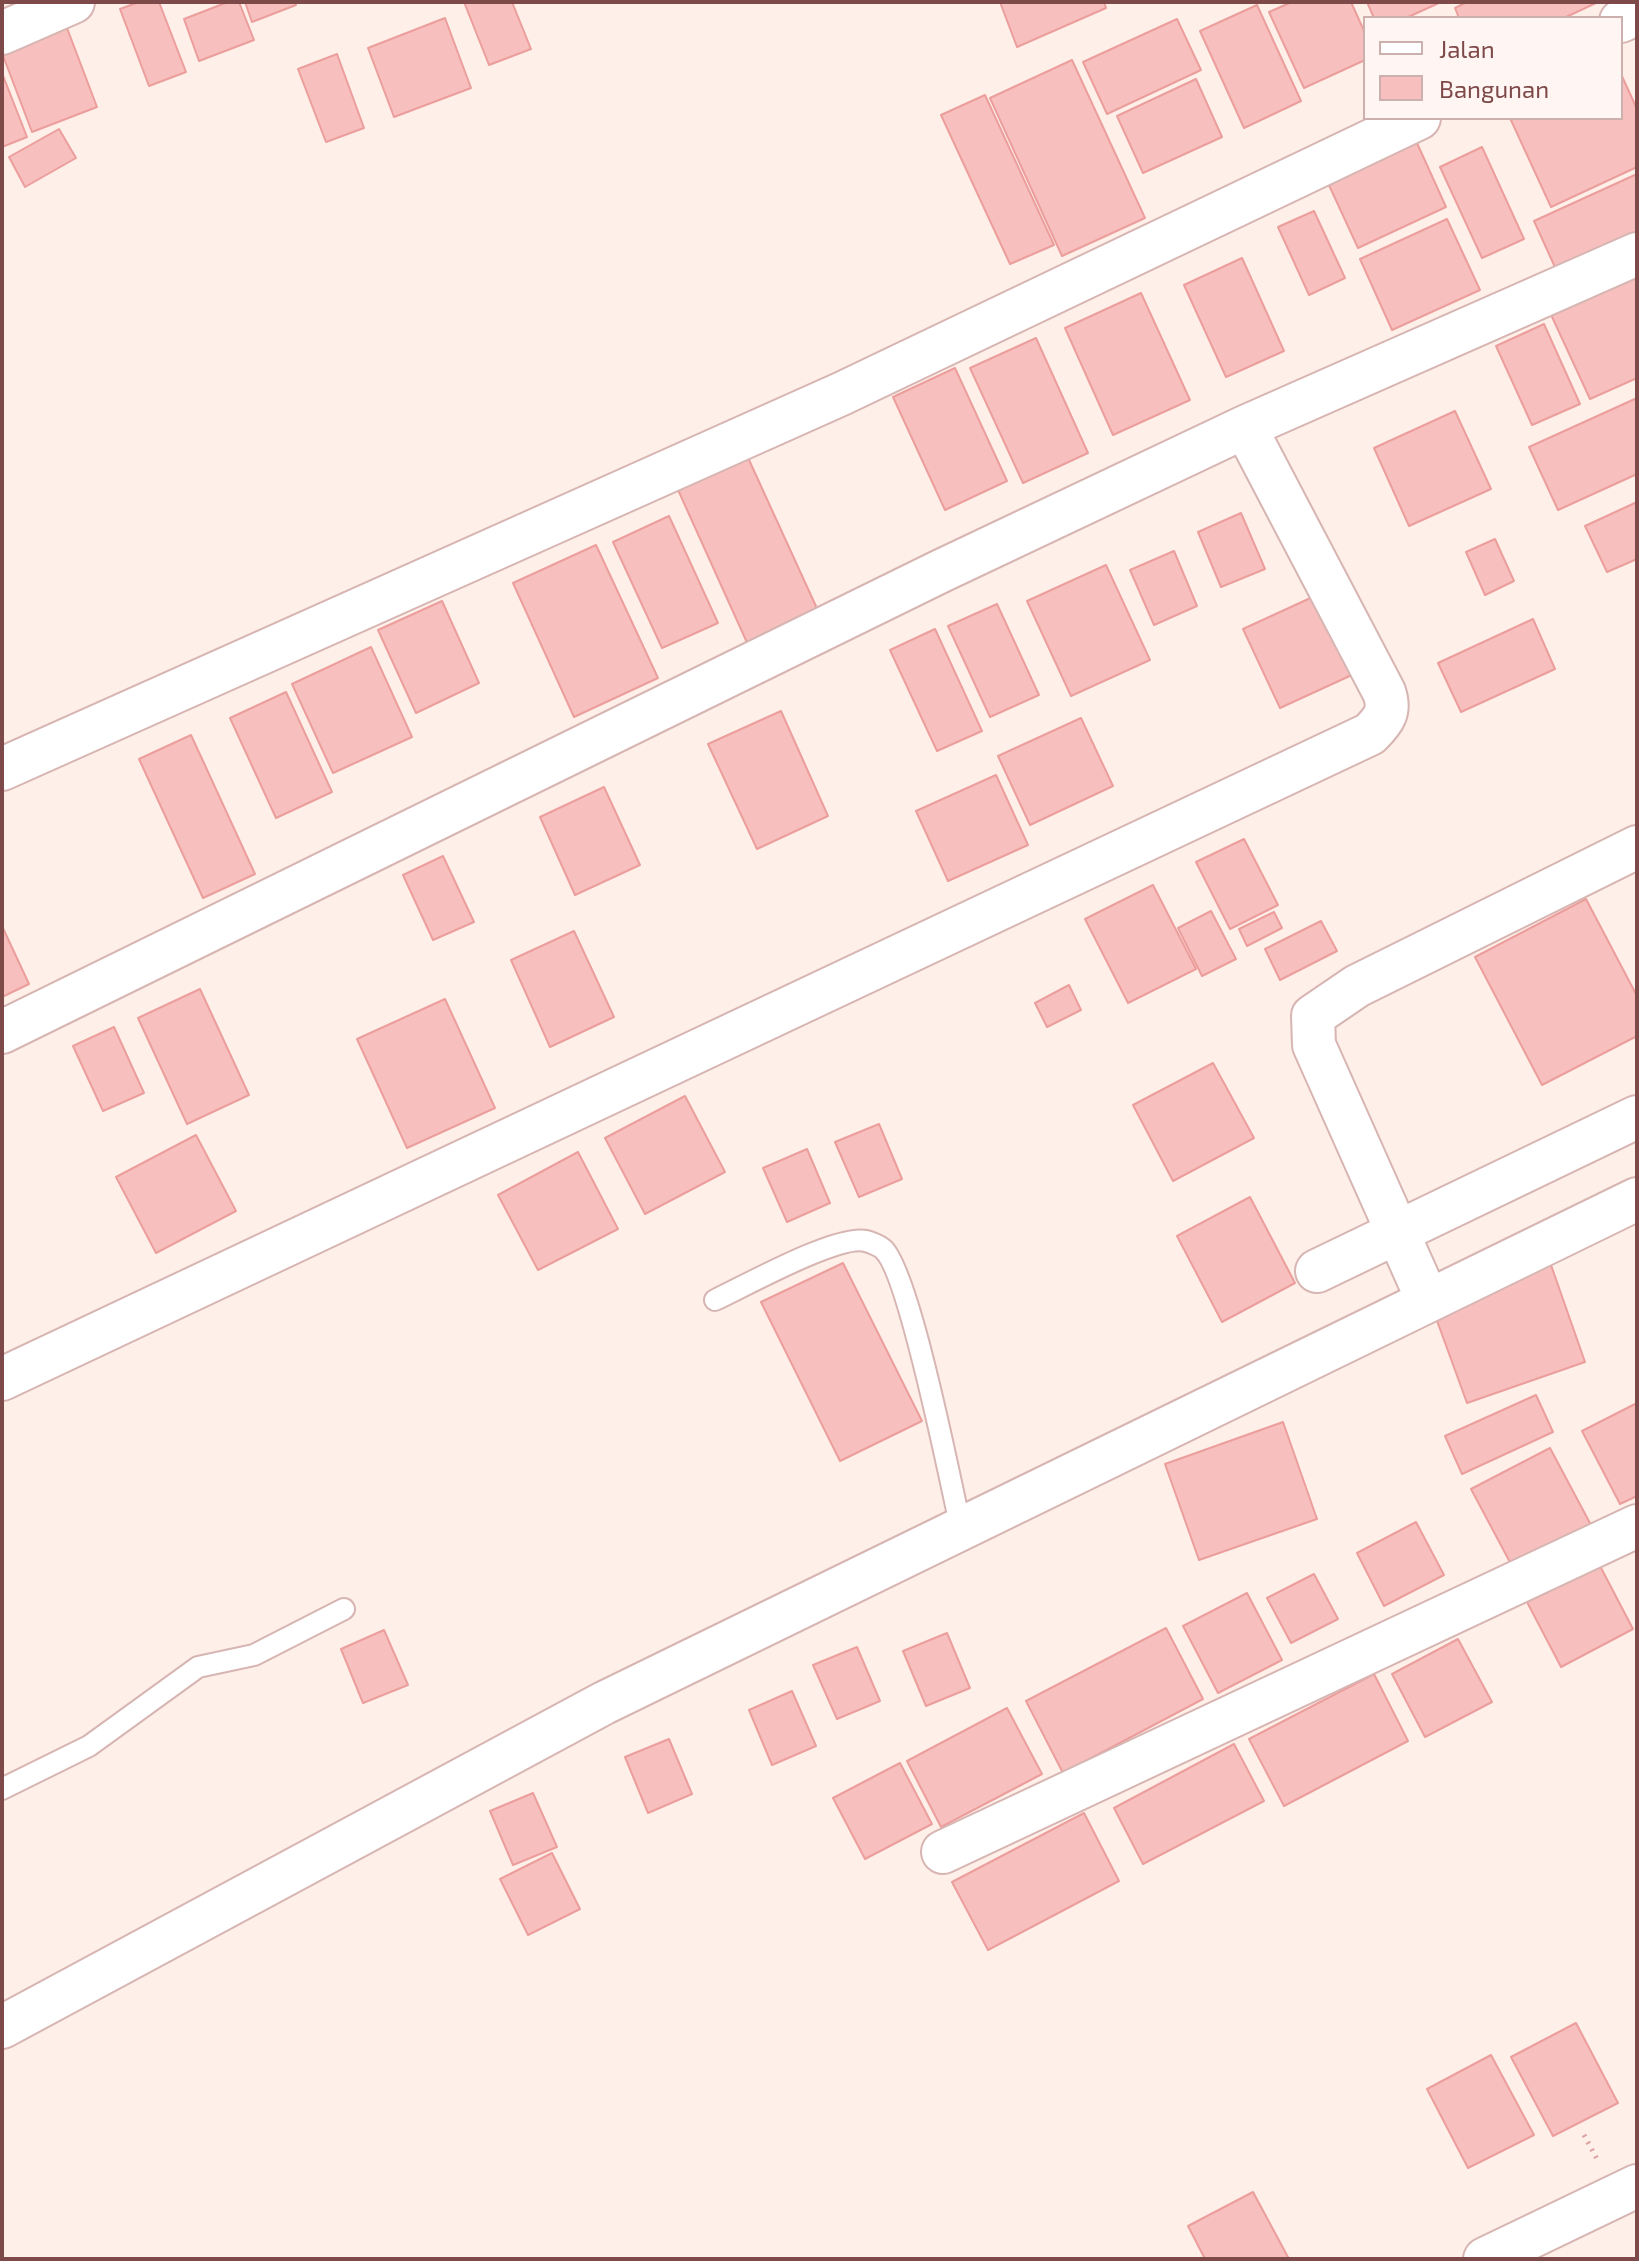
<!DOCTYPE html>
<style>
body{margin:0}
#map{position:relative;width:1639px;height:2261px;overflow:hidden;background:#feefe9;font-family:"Exo 2",sans-serif}
canvas{display:block}
.frame{position:absolute;inset:0;border:4px solid #7d4949;pointer-events:none}
.legend{position:absolute;left:1363px;top:16px;width:260px;height:104px;box-sizing:border-box;background:#fff5f2;border:2px solid #cbb0ae;margin:0;padding:10px 14px;list-style:none;font-size:24px;color:#7d4949}
.legend li{display:flex;align-items:center;gap:16px;height:40px}
.legend b{width:40px;border:2px solid #cbb0ae}
</style>
<div id="map">
<canvas width="1639" height="2261"></canvas>
<div class="frame"></div>
<ul class="legend">
<li><b style="height:10px;background:#fff"></b>Jalan</li>
<li><b style="height:22px;background:#f7c0be"></b>Bangunan</li>
</ul>
</div>
<script>
const ctx = document.querySelector('canvas').getContext('2d');
ctx.lineJoin = 'round';
function fill(path, color) {
  ctx.fillStyle = color;
  ctx.fill(path, 'evenodd');
}
function stroke(path, color, width, dash) {
  ctx.strokeStyle = color;
  ctx.lineWidth = width;
  ctx.lineCap = dash ? 'butt' : 'round';
  ctx.setLineDash(dash || []);
  ctx.stroke(path);
}
const building = new Path2D(`
 M139 2H159L186 72 149 86 120 9Z
 M228 2H239L254 40 199 61 184 19Z
 M245 2H295L296 5 252 22Z
 M464 2H512L531 49 489 65Z
 M1000 2H1104L1106 8 1017 47Z
 M1292 2H1351L1365 33V60L1304 88 1269 12Z
 M1367 2H1441L1406 18H1374Z
 M1467 2H1595L1596 3 1564 18H1459L1455 8Z
 M1257 5 1301 101 1244 128 1200 31Z
 M445 18 471 88 394 117 368 48Z
 M1177 19 1201 70 1107 114 1083 62Z
 M67 28 97 107 32 132 2 53Z
 M337 54 364 128 326 142 298 69Z
 M1072 60 1145 218 1062 256 990 98Z
 M2 73 27 137 2 147Z
 M1621 74 1637 109V167L1551 207 1510 118H1621Z
 M1196 79 1222 137 1143 173 1117 116Z
 M985 95 1054 245 1010 264 941 115Z
 M59 129 76 158 25 187 9 157Z
 M1417 143 1446 207 1358 248 1328 183Z
 M1482 147 1524 239 1482 258 1440 167Z
 M1637 174V240L1559 276 1534 221Z
 M1314 211 1345 278 1309 295 1278 227Z
 M1447 219 1480 290 1392 330 1360 259Z
 M1242 258 1284 351 1226 377 1184 285Z
 M1637 265V378L1590 399 1547 306Z
 M1141 293 1190 400 1113 435 1065 328Z
 M1544 324 1580 404 1532 425 1496 346Z
 M1036 338 1088 453 1023 483 970 368Z
 M955 368 1007 481 945 510 893 397Z
 M1637 398V474L1558 510 1529 447Z
 M1455 411 1491 489 1409 526 1374 448Z
 M744 449 820 615 749 647 674 481Z
 M1637 502V559L1607 572 1585 526Z
 M1241 513 1265 569 1221 587 1198 532Z
 M669 516 718 623 662 648 613 542Z
 M1495 539 1514 581 1485 595 1466 552Z
 M596 545 658 678 574 717 513 583Z
 M1174 551 1197 606 1154 625 1130 570Z
 M1106 565 1150 660 1071 696 1027 601Z
 M1317 595 1354 674 1280 708 1243 629Z
 M442 601 479 683 416 713 378 630Z
 M997 604 1039 695 990 717 948 626Z
 M1533 619 1555 669 1461 712 1438 663Z
 M935 629 982 731 937 751 890 650Z
 M371 647 412 737 333 773 292 684Z
 M286 692 332 792 276 818 230 718Z
 M781 711 828 816 757 849 708 744Z
 M1081 718 1113 786 1030 825 998 756Z
 M191 735 255 874 203 898 139 759Z
 M996 775 1028 845 948 881 916 811Z
 M604 787 640 865 575 895 540 817Z
 M1244 839 1278 905 1230 929 1196 862Z
 M443 856 474 922 433 940 403 875Z
 M1153 885 1196 969 1128 1003 1085 919Z
 M1586 899 1637 996V1036L1542 1085 1475 957Z
 M1211 911 1236 959 1202 976 1178 928Z
 M1274 912 1282 928 1247 946 1239 929Z
 M1321 921 1337 951 1280 980 1265 949Z
 M2 926 29 984 2 997Z
 M574 931 614 1017 550 1047 511 960Z
 M1069 985 1081 1010 1047 1027 1035 1003Z
 M200 989 249 1095 187 1124 138 1018Z
 M445 999 495 1108 407 1148 357 1039Z
 M114 1027 144 1093 103 1111 73 1046Z
 M1213 1063 1254 1138 1173 1181 1133 1105Z
 M685 1096 725 1172 645 1214 605 1138Z
 M879 1124 902 1179 859 1197 835 1142Z
 M196 1135 236 1211 156 1253 116 1177Z
 M807 1149 830 1203 787 1222 763 1168Z
 M578 1152 618 1229 538 1270 498 1195Z
 M1250 1197 1295 1283 1222 1322 1177 1236Z
 M843 1263 922 1421 840 1461 761 1302Z
 M1551 1265 1585 1362 1467 1403 1432 1307Z
 M1536 1395 1553 1432 1462 1474 1445 1436Z
 M1637 1403V1496L1620 1504 1582 1431Z
 M1283 1422 1317 1519 1199 1560 1165 1464Z
 M1550 1448 1591 1525 1512 1566 1471 1489Z
 M1416 1522 1444 1575 1384 1606 1357 1553Z
 M1599 1564 1633 1629 1561 1667 1527 1602Z
 M1314 1574 1338 1619 1291 1643 1267 1598Z
 M1247 1593 1282 1660 1218 1693 1183 1626Z
 M1166 1628 1203 1699 1063 1773 1026 1701Z
 M384 1630 408 1685 363 1703 341 1649Z
 M947 1633 970 1688 926 1706 903 1651Z
 M1458 1639 1492 1702 1425 1737 1392 1674Z
 M857 1647 880 1701 837 1719 813 1665Z
 M1374 1674 1408 1741 1284 1806 1249 1739Z
 M792 1691 816 1746 772 1765 749 1710Z
 M1007 1708 1042 1774 941 1827 907 1761Z
 M669 1739 692 1794 648 1813 625 1757Z
 M1234 1744 1264 1801 1143 1864 1114 1808Z
 M900 1763 932 1824 865 1859 833 1798Z
 M533 1793 557 1847 513 1865 490 1811Z
 M1084 1813 1119 1881 988 1950 952 1882Z
 M552 1853 580 1909 528 1935 500 1879Z
 M1576 2023 1618 2103 1553 2136 1511 2057Z
 M1491 2055 1534 2135 1468 2168 1427 2089Z
 M1253 2192 1289 2259H1205L1188 2226Z`);
fill(building, '#f7c0be');
stroke(building, '#eb9e9c', 2);
const service = new Path2D(`
 M715 1300C745 1286 838 1234 866 1241 870 1242 880 1246 883 1249 909 1271 951 1484 961 1529
 M2 1789 89 1746 198 1667 254 1655 344 1609`);
const minor = new Path2D(`
 M1621 21 1637 13
 M2 33 73 2
 M2 769 841 394 1419 118
 M2 1032 941 571 1245 427 1637 254
 M1317 1271 1637 1117
 M1428 1301 1314 1045 1313 1016 1357 986 1637 847
 M2 1379 1370 734C1384 720 1391 711 1384 692L1245 427
 M943 1852 1637 1526
 M2 2027 604 1703 1637 1199
 M1485 2259 1637 2186`);
stroke(service, '#d7b5b2', 24);
stroke(minor, '#d7b5b2', 46);
stroke(new Path2D(`
 M1584 2135 1597 2159`), '#dda1a0', 5, [2, 6]);
stroke(service, '#fff', 20);
stroke(minor, '#fff', 42);
</script>
